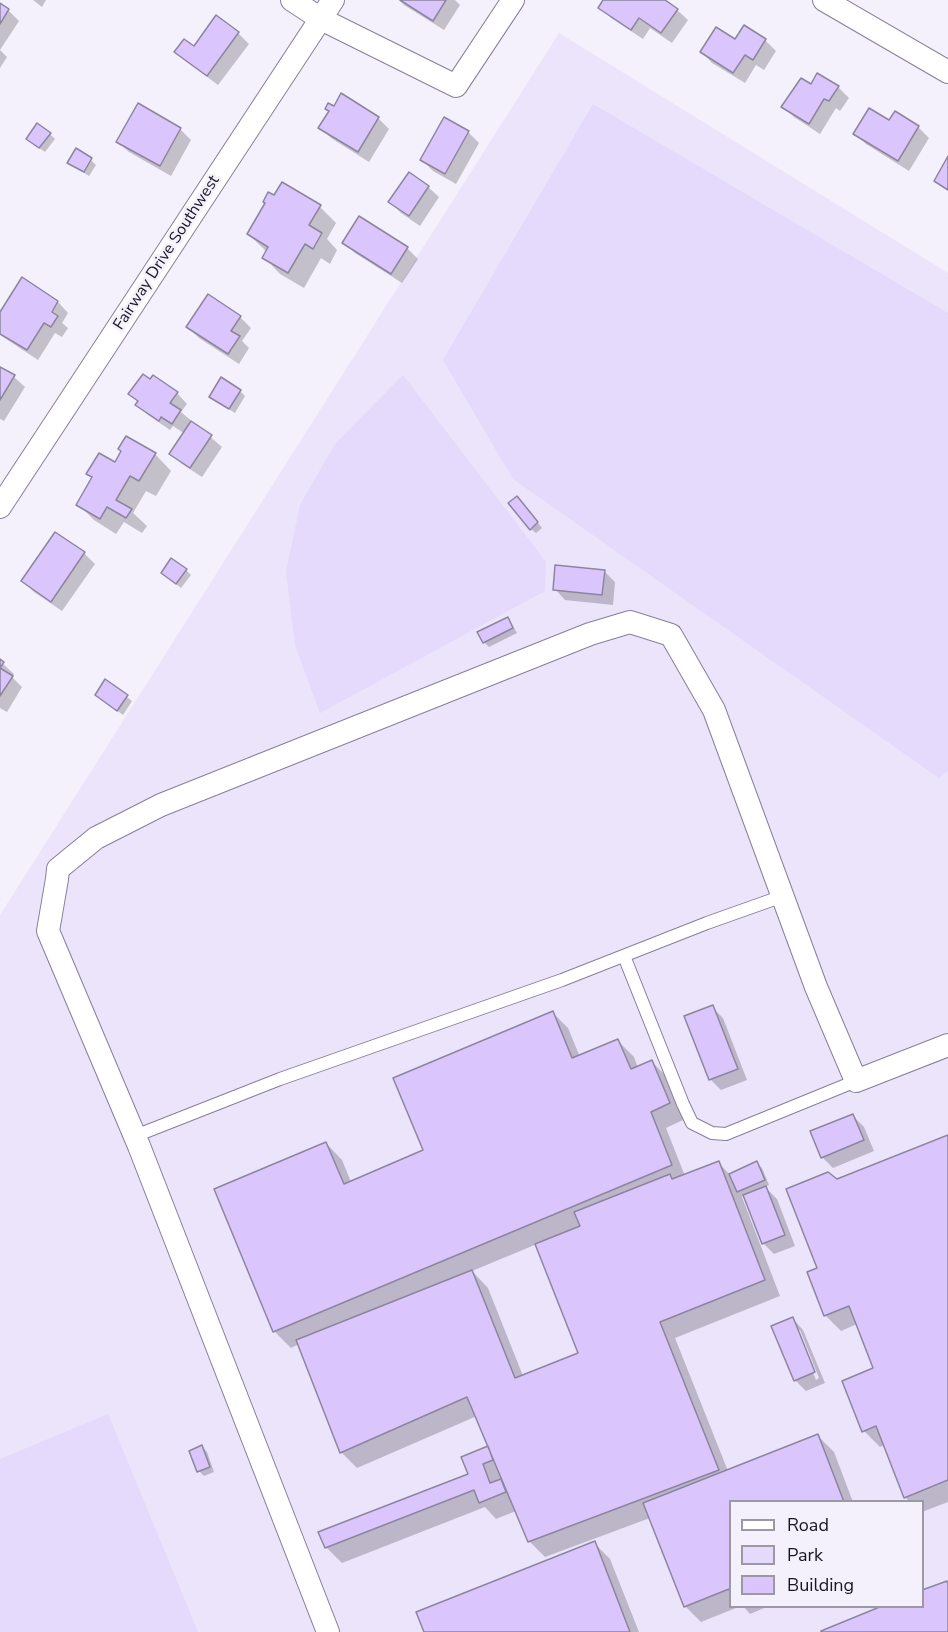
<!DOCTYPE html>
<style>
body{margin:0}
#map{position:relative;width:948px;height:1632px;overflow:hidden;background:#f4f0fc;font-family:"Nunito Sans",sans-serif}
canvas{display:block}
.legend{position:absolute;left:729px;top:1500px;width:195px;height:108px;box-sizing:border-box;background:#f4f0fc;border:2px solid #9c99a4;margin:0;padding:8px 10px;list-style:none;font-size:18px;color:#191620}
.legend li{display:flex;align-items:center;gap:12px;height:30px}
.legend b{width:30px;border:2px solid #9c99a4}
</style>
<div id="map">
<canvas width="948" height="1632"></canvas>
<ul class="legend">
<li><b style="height:8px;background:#fff"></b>Road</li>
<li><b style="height:16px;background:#e5d9fc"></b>Park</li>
<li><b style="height:16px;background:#dac6fd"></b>Building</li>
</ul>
</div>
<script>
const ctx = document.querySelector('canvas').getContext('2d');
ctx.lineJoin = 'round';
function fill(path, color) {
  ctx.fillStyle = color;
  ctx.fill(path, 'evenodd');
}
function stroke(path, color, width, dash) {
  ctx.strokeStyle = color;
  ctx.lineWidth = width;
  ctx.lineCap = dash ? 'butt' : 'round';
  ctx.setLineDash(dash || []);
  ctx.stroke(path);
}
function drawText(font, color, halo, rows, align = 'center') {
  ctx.font = font + ' "Nunito Sans",sans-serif';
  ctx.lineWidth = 5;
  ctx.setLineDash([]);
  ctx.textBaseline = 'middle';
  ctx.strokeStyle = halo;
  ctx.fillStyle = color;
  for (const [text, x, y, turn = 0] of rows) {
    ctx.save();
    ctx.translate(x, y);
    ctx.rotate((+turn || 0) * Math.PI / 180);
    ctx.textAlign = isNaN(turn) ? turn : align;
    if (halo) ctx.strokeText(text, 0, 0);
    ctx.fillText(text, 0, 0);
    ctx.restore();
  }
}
fill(new Path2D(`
 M559 33 948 273V1632H0V915ZM730 1502H922V1606H730Z`), '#ece4fa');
fill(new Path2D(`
 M593 104 948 313V771L939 778 513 479 443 360Z
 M403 375 546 562 545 591 320 713 295 645 286 572 300 505 335 444Z
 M108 1414 198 1632H0V1459Z`), '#e5d9fc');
fill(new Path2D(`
 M33 0H46L42 7Z
 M399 0H455L460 5 444 30 404 5Z
 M605 0H662L677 10 688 20 672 43 650 28 643 39 611 18 600 7Z
 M0 5 8 10 19 21 0 50 7 57 0 68Z
 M217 17 238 33 249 44 218 85 187 62 176 51 194 48Z
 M765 40 776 51 764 70 756 65 745 83 712 63 702 52 736 41Z
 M818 75 838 87 849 98 840 111 836 108 820 134 794 117 783 106 811 86Z
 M327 109 378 118 389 129 369 162 331 138 320 128 330 112Z
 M895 113 918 127 929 138 909 171 866 144 855 134 889 122Z
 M180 129 191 140 171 176 129 152 118 142Z
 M468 132 479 143 456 184 433 171 422 160Z
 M50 134 55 139 45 152 33 144Z
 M76 150 91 160 96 165 89 176 74 167 69 162Z
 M282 184 320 207 336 223 327 239 337 250 330 264 321 258 304 288 280 274 264 257 267 252 248 234Z
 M428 187 439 197 420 226 401 213 390 202Z
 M344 243 407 248 418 259 402 283 355 253Z
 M22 280 58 302 68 313 62 323 68 328 62 337 55 333 38 360 0 335V314Z
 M240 317 251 328 242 341 249 348 239 364 199 338 188 327Z
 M0 368 14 377 25 387 4 421 0 419Z
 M222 380 240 391 245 396 235 413 216 401 211 396Z
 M177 393 187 404 181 412 222 447 202 477 182 464 171 454 185 434 173 426 170 430 148 415 137 405 139 403 130 394Z
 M155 454 171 471 156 496 146 491 133 513 147 526 142 533 124 522 116 534 94 520 78 504 93 479 88 474 115 464Z
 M522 503 542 528 536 533 531 529Z
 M55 534 84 553 95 564 62 611 34 592 23 581Z
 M186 570 191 575 181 588 162 573Z
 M604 571 615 582 613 605 565 600 555 589Z
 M507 619 512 624 517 633 489 647 484 642Z
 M0 661 14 674 12 677 22 687 7 712 0 708Z
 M106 681 132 701 123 715 97 695Z
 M712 1007 723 1018 747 1080 721 1090 711 1080 686 1017Z
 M552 1012 568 1028 580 1057 618 1041 634 1057 638 1068 652 1062 668 1078 685 1119 666 1128 685 1176 718 1162 730 1175 757 1163 762 1168 769 1185 765 1187 777 1199 795 1246 774 1254 763 1243 745 1195 742 1197 780 1296 675 1338 728 1471 818 1436 834 1452 853 1502H730V1606H741L701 1622 685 1606 650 1518 545 1557 529 1541 516 1511 496 1519 485 1507 342 1563 326 1547 470 1474 490 1447 477 1416 357 1468 341 1452 299 1344 291 1348 275 1332 216 1189 326 1143 342 1160 351 1182 425 1151ZM537 1244 580 1354 523 1376 488 1288 472 1271Z
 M853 1116 864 1127 874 1151 833 1168 822 1157Z
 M948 1137V1502L922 1512V1502H910L905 1497 885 1445 880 1447 864 1431 875 1369 857 1324 841 1331 825 1315 819 1269 837 1180Z
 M793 1319 803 1330 825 1383 806 1391 795 1380ZM796 1330H800L819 1378 816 1380Z
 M202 1447 207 1452 214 1472 204 1476 199 1471Z
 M594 1543 610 1559 639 1632H425Z
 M743 1606H769L750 1614Z`), '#0003');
const building = new Path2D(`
 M400 0H446L433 21Z
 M603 0H665L678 9 661 33 639 18 631 30 598 8Z
 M0 3 9 9 0 24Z
 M216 15 239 32 207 76 174 52 184 39 194 46Z
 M744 25 766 39 753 60 745 55 733 73 700 52 716 27 735 39Z
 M817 73 839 86 829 101 824 99 809 124 781 107 801 78 811 84Z
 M341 93 379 117 358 152 318 128 329 111 325 109 328 103 334 106Z
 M138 103 181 128 160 166 116 142Z
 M869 108 889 120 895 111 919 126 898 161 853 134Z
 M444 117 469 131 445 174 420 160Z
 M37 123 51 133 39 148 26 139Z
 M76 148 92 158 84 172 67 163Z
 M948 156V190L934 181Z
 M409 172 429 186 409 216 388 202Z
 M282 182 321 205 309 225 322 233 313 249 305 244 288 273 262 258 268 247 247 234 265 203 263 202 268 192 274 195Z
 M359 216 408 247 391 274 342 243Z
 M22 277 58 301 52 312 58 316 51 327 44 323 27 350 0 334V312Z
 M208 294 241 316 231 331 240 336 228 354 186 327Z
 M0 367 15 375 0 400Z
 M143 374 150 379 153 375 178 392 170 403 181 410 172 424 161 417 159 421 135 405 138 401 128 394Z
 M221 377 241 390 229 409 209 397Z
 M191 421 212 435 190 468 169 454Z
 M126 436 156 453 139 481 130 476 116 500 132 509 126 518 107 507 100 519 76 505 92 477 86 474 99 453 115 462 121 451 118 449Z
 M517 496 538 522 530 530 508 503Z
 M55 532 85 552 51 602 21 581Z
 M171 558 187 569 176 584 161 573Z
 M555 565 605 570 602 595 553 590Z
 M508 617 513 628 483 643 477 632Z
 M0 659 4 662 0 668 13 676 0 696Z
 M105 679 128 695 117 711 95 695Z
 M713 1005 738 1069 709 1080 684 1016Z
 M553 1011 572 1058 618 1039 631 1069 652 1060 670 1103 651 1112 672 1165 273 1332 214 1189 326 1142 344 1184 423 1150 393 1078Z
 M853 1114 864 1140 821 1158 810 1131Z
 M948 1135V1480L904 1498 876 1426 862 1432 842 1381 873 1368 849 1306 824 1316 807 1272 817 1268 786 1189 828 1172 837 1179Z
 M719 1161 765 1280 660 1322 719 1470 528 1542 467 1397 340 1453 296 1340 472 1270 515 1378 578 1353 535 1244 580 1226 574 1212 670 1174 672 1179Z
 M757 1161 765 1180 737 1192 729 1174Z
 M766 1186 785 1235 762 1244 743 1195Z
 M793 1317 815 1372 794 1381 771 1326Z
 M818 1434 844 1502H730V1592L729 1589 684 1607 643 1503Z
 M202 1445 210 1467 197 1472 189 1451Z
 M488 1446 493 1460 483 1464 490 1483 501 1479 506 1492 479 1503 474 1490 325 1548 318 1532 468 1474 461 1457Z
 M595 1541 630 1632H424L416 1612Z
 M947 1581 948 1584V1632H821V1631L882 1606H922V1590Z`);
fill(building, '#dac6fd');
stroke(building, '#8d859f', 1.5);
const service = new Path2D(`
 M624 956 683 1104 692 1123 712 1133 726 1134 856 1081
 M135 1136 280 1079 562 980 707 923 783 896`);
const minor = new Path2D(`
 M292 0 321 19 456 86 513 0
 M824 0 948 72
 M0 507 333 0
 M328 1632 139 1146 48 931 57 879 58 869 96 838 161 805 590 634 630 622 671 635 714 710 816 987 856 1081 948 1045`);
stroke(service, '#877f98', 14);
stroke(minor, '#877f98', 24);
stroke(service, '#fff', 12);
stroke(minor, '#fff', 22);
drawText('16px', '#191620', '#f4f0fc', [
 ["Fairway Drive Southwest",167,253,-57]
]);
</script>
